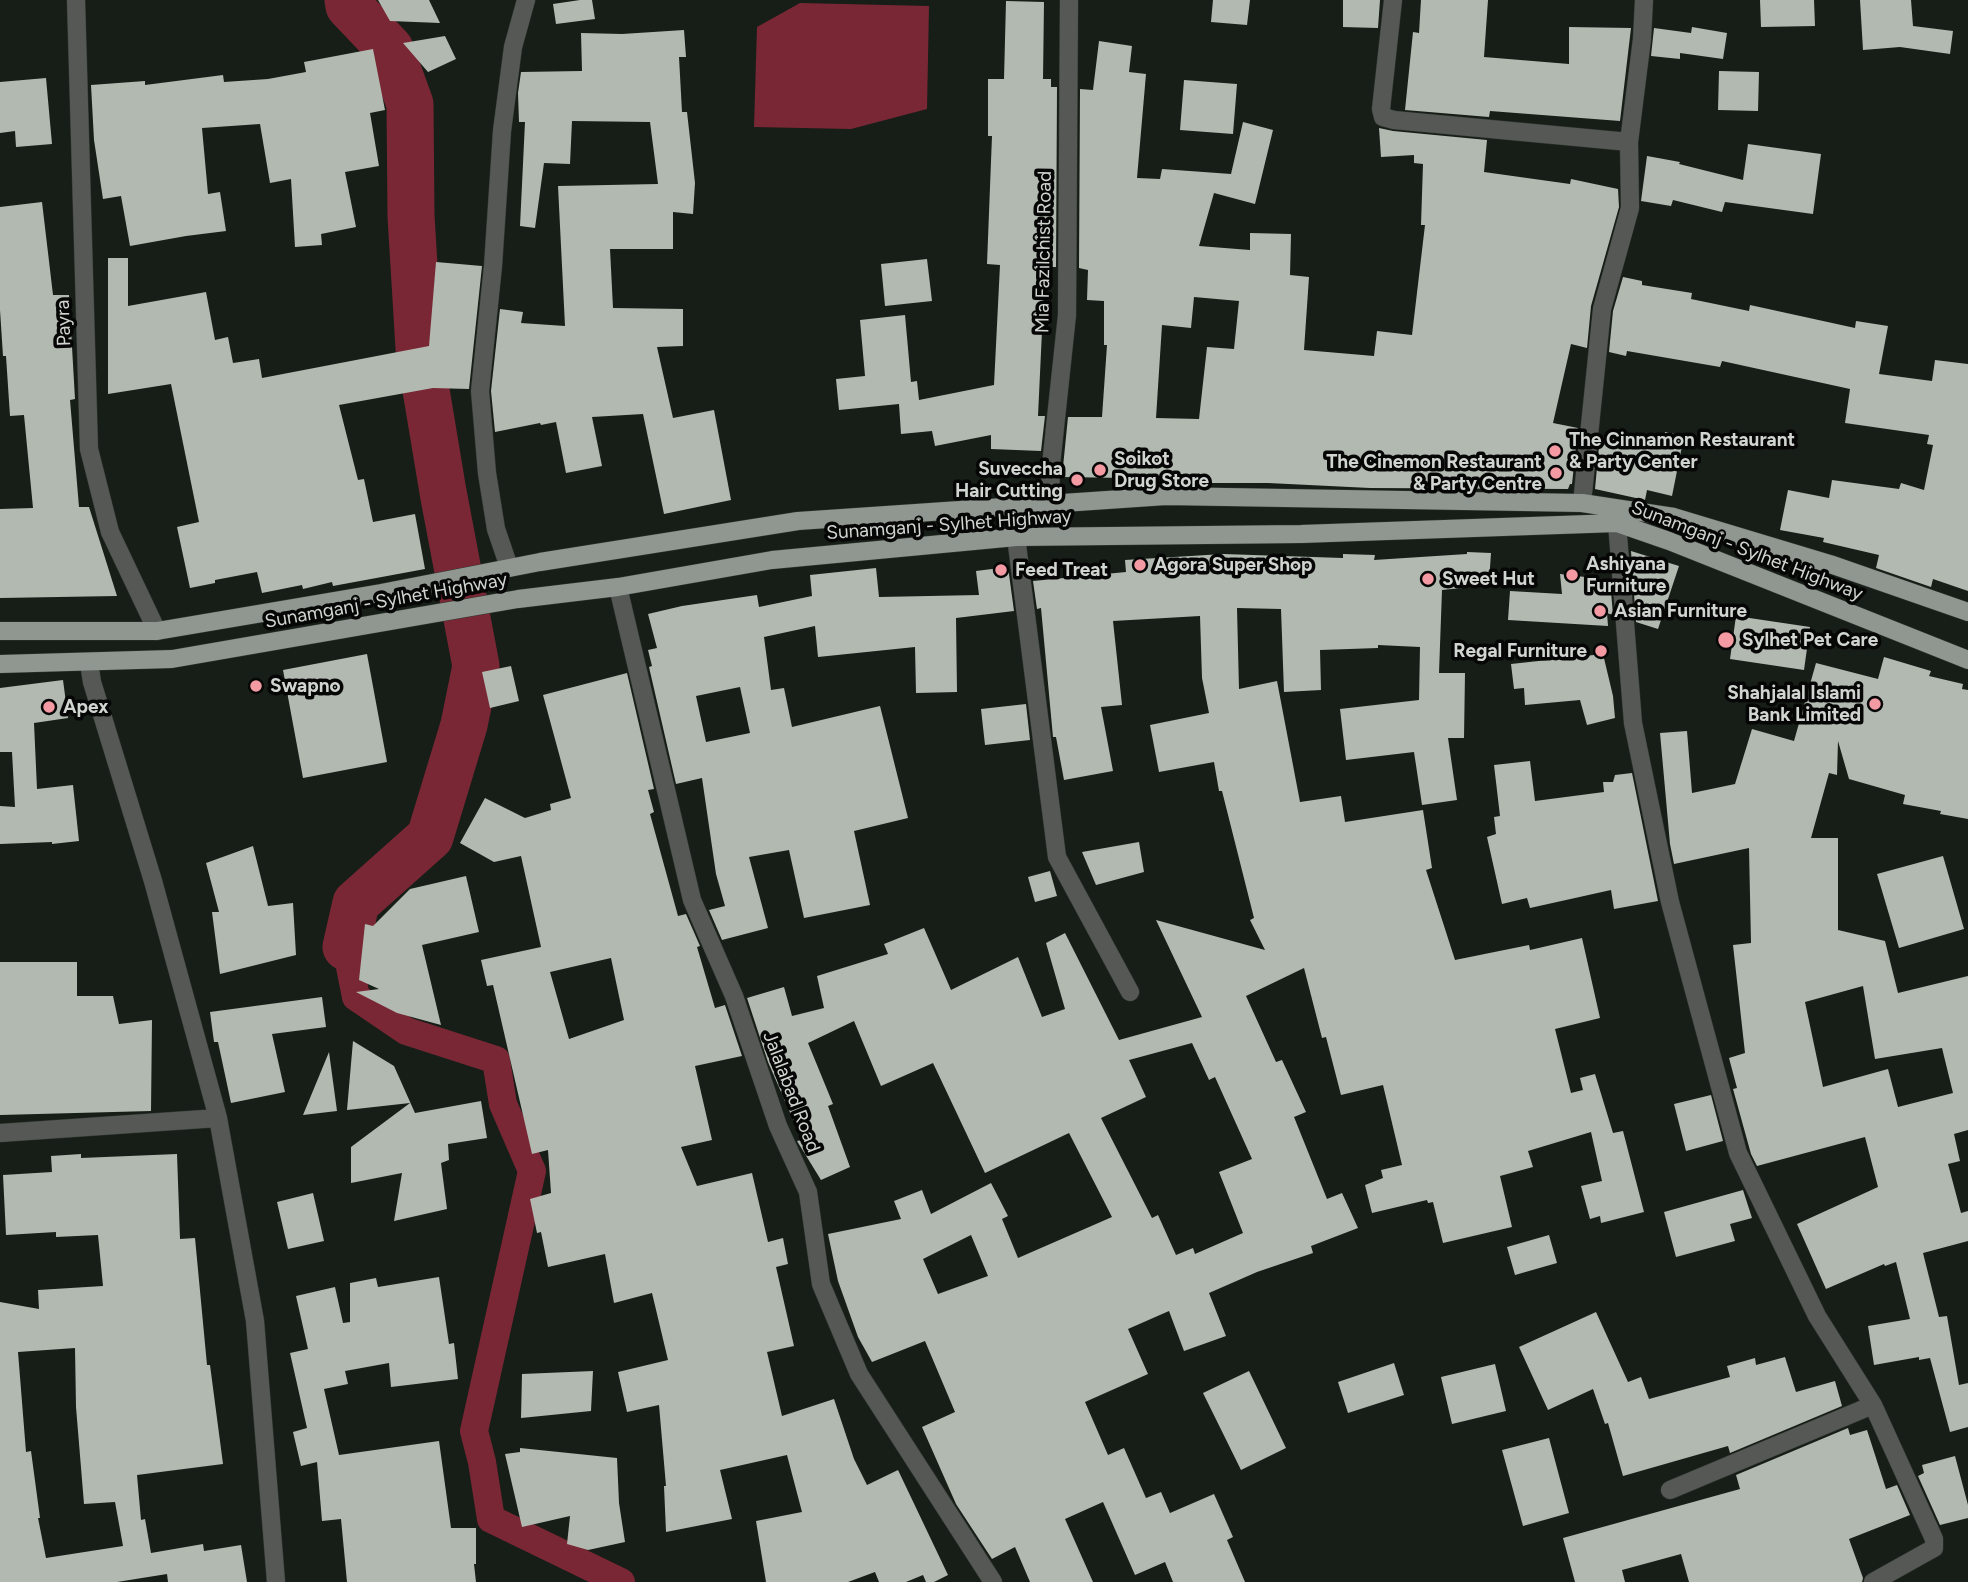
<!DOCTYPE html>
<style>
body{margin:0}
canvas{display:block;background:#171d17}
</style>
<canvas width="1968" height="1582"></canvas>
<script>
const ctx = document.querySelector('canvas').getContext('2d');
ctx.lineJoin = 'round';
function fill(path, color) {
  ctx.fillStyle = color;
  ctx.fill(path, 'evenodd');
}
function stroke(path, color, width, dash) {
  ctx.strokeStyle = color;
  ctx.lineWidth = width;
  ctx.lineCap = dash ? 'butt' : 'round';
  ctx.setLineDash(dash || []);
  ctx.stroke(path);
}
function drawText(font, color, halo, rows, align = 'center') {
  ctx.font = font + ' Figtree,sans-serif';
  ctx.lineWidth = 7;
  ctx.setLineDash([]);
  ctx.textBaseline = 'middle';
  ctx.strokeStyle = halo;
  ctx.fillStyle = color;
  for (const [text, x, y, turn = 0] of rows) {
    ctx.save();
    ctx.translate(x, y);
    ctx.rotate((+turn || 0) * Math.PI / 180);
    ctx.textAlign = isNaN(turn) ? turn : align;
    if (halo) ctx.strokeText(text, 0, 0);
    ctx.fillText(text, 0, 0);
    ctx.restore();
  }
}
fill(new Path2D(`
 M800 3 929 6 927 109 851 129 754 127 757 27Z`), '#792735');
stroke(new Path2D(`
 M346 947 356 997 406 1031 496 1060 503 1104 532 1171 474 1431 482 1462 491 1519 621 1582`), '#792735', 28);
stroke(new Path2D(`
 M346 947 356 903 430 837 464 725 476 666 443 492 419 348 411 216 410 104 390 49 349 6 348 0`), '#792735', 47);
fill(new Path2D(`
 M378 0H429L440 23 390 21Z
 M580 0H592L595 19 556 24 553 4Z
 M1213 0H1250L1247 25 1211 22Z
 M1343 0H1380L1378 28 1343 27Z
 M1421 0H1488L1484 57 1569 64V27L1631 28 1620 121 1490 111 1489 117 1405 110 1413 32 1419 33Z
 M1760 0H1814L1815 26 1761 27Z
 M1860 0H1911L1913 26 1953 31 1950 54 1900 47 1863 50Z
 M1006 1 1044 2 1043 79H1051V87H1057L1056 267H1045L1038 416H1045L1041 451 991 449V435L935 446 932 431 901 434 899 404 839 410 836 379 865 376 860 320 905 315 911 382 917 381 919 400 994 385 1000 265 987 264 992 136H988V79H1004Z
 M1692 27 1727 33 1723 59 1680 53V59L1651 56 1654 28 1691 33Z
 M684 30 686 57H679L682 112H687L695 183 693 214 673 212V249H610L613 308 683 309V346L657 347 673 418 714 410 731 500 664 514 643 414 592 417 602 466 566 473 556 422 541 425 540 423 495 432 491 391 500 309 523 312 521 323 565 326 558 186 658 184 650 122 572 121 570 164 544 163 535 228 520 226 525 122H519L518 93 521 72 582 71 581 33 622 34Z
 M445 36 456 59 428 72 403 43Z
 M1099 41 1132 46 1129 72 1146 74 1137 178 1160 179 1162 169 1231 174 1243 122 1273 130 1255 204 1214 193 1199 246 1250 250V233L1291 234 1290 275 1309 277 1304 350 1374 356 1377 331 1412 335 1425 225H1421L1423 164 1414 163V155L1381 157 1379 128 1393 131 1487 140 1484 172 1570 184 1571 179 1618 189 1619 207 1591 306 1587 348 1571 344 1553 423 1578 428 1572 484H1570L1568 489 1370 488 1268 483H1191V479L1062 477 1068 417H1102L1107 345H1104V301L1087 300 1088 270 1079 268 1080 89 1093 90ZM1194 297 1239 301 1234 349 1207 347 1199 419 1156 418 1162 325 1191 328Z
 M373 49 385 110 370 113 379 166 345 172 356 227 321 234 322 245 295 247 291 179 270 183 260 124 202 128 208 194 220 192 226 231 186 236 130 246 121 196 103 199 94 140 91 85 145 81V85L223 75 224 82 268 79 306 72 304 62Z
 M1719 71 1759 72 1758 111 1718 110Z
 M46 78 52 144 16 147 15 131 0 133V82Z
 M1184 80 1237 84 1233 134 1180 130Z
 M1748 144 1821 154 1813 214 1725 202 1722 212 1673 200 1671 206 1641 201 1647 156 1680 162 1679 164 1743 180Z
 M42 202 53 295H69L75 399 70 400 79 507H89L117 596 0 598V509L33 508 24 415 10 416 6 356H3L0 310V207Z
 M108 258H128V306L206 292 215 340 228 337 233 363 259 359 262 378 429 346 436 262 482 266 469 389 433 388 339 405 358 480 364 479 373 522 415 514 425 569 333 586 332 582 303 589 302 585 262 593 257 572 215 580V583L190 588 177 527 199 522 171 384 108 394Z
 M927 259 932 301 885 306 881 264Z
 M1623 277 1642 281V285L1692 293 1691 299 1749 311 1750 305 1855 328 1856 321 1888 326 1879 374 1932 381 1935 360 1968 364V591L1933 579 1931 587 1876 568 1879 555 1823 542 1824 538 1780 530 1788 490 1829 498 1832 480 1899 489 1901 483 1924 490 1933 445 1927 444 1929 435 1845 423 1850 389 1722 361 1720 367 1627 351 1626 356 1609 352 1613 311Z
 M1665 432 1684 436 1672 496 1647 490 1645 500 1595 489 1600 436 1661 449Z
 M1631 551 1679 566 1658 629 1636 622Z
 M1467 552 1491 553 1489 582 1462 581V588L1442 590 1439 673H1465L1464 738H1448L1457 800 1422 805 1414 752 1346 760 1340 709 1419 700 1420 647 1378 645V648L1320 650 1321 690 1284 692 1281 609 1237 608 1239 689 1277 681 1300 802 1341 796 1345 822 1423 810 1432 868 1426 870 1455 960 1529 945 1530 950 1582 938 1600 1018 1555 1029 1571 1093 1583 1090 1580 1078 1595 1074 1613 1133 1623 1131 1644 1212 1601 1223 1600 1216 1590 1219 1581 1186 1602 1181 1591 1132 1528 1151 1533 1167 1500 1176 1512 1227 1443 1243 1433 1202 1428 1203 1427 1200 1372 1213 1365 1185 1383 1178 1381 1170 1402 1165 1383 1085 1341 1095 1326 1037 1322 1038 1304 968 1246 996 1276 1062 1282 1060 1306 1112 1294 1117 1327 1199 1342 1193 1358 1228 1311 1246 1313 1253 1257 1272 1209 1293 1226 1336 1184 1351 1169 1311 1128 1329 1148 1374 1085 1402 1108 1455 1124 1448 1146 1498 1161 1492 1170 1513 1214 1494 1233 1537 1227 1540 1245 1582H1173L1165 1562 1135 1575 1103 1502 1065 1519 1093 1582H1030L1015 1547 992 1559 956 1504 922 1427 955 1412 925 1341 872 1362 858 1337 838 1281 828 1234 901 1219 894 1201 922 1190 931 1214 991 1183 1008 1216 1002 1219 1018 1258 1112 1217 1069 1133 985 1173 933 1063 881 1086 854 1021 808 1043 833 1104 828 1106 850 1167 821 1180 797 1141 802 1140 768 1062 747 998 784 987 792 1016 824 1008 817 976 888 954 884 944 924 928 951 990 1018 957 1042 1017 1065 1009 1046 943 1065 933 1119 1040 1202 1017 1156 920 1265 950 1250 920 1254 918 1222 791H1219L1214 762 1159 772 1150 725 1209 713 1202 678 1200 616 1113 621 1122 705 1101 707 1113 771 1064 780 1056 737H1053L1041 608 1037 609 1033 581 1126 572 1125 560 1223 554 1343 558V554L1375 555 1374 560 1467 554ZM1192 1043 1209 1080 1215 1077 1252 1159 1219 1172 1243 1233 1195 1254 1193 1248 1176 1255 1158 1215 1152 1218 1101 1118 1146 1097 1129 1060ZM971 1235 988 1276 938 1294 923 1259Z
 M1008 567 1014 611 956 618 957 692 916 693 915 647 818 657 815 626 764 637 771 690 784 688 792 727 880 706 908 818 854 831 870 905 804 918 789 850 749 857 768 928 722 940 709 910 725 906 716 874 702 778 676 784 649 667 652 666 648 650 657 648 648 614 682 606 757 595 759 607 812 596 810 575 876 568 879 597 979 595 976 571ZM740 687 750 733 706 742 696 696Z
 M1560 574 1610 580 1613 615 1607 613 1608 626 1508 620 1510 591 1562 594Z
 M1736 616 1810 627 1804 670 1730 659Z
 M367 654 387 762 303 778 283 670Z
 M1603 654 1613 696 1615 718 1587 725 1580 700 1525 705 1524 688 1514 689 1511 664Z
 M1884 657 1931 671 1929 676 1963 684 1962 689 1968 690V819L1940 814 1941 811 1903 804 1905 795 1849 779 1838 741 1837 775 1829 773 1811 838H1838V930L1885 941 1898 993 1968 976V1130L1954 1134 1960 1161 1948 1164 1961 1213 1968 1211V1241L1923 1253 1939 1317 1947 1316 1959 1385 1968 1383V1427L1950 1432 1930 1358 1919 1360V1357L1874 1365 1868 1326 1910 1319 1896 1262 1885 1266 1884 1264 1826 1289 1797 1224 1878 1187 1865 1137 1757 1166 1751 1154 1733 1089 1737 1088 1729 1058 1745 1053 1733 945 1751 943 1749 848 1674 864 1670 844 1660 733 1687 731 1692 793 1735 784 1752 729 1794 741 1816 663 1878 679ZM1863 986 1875 1059 1942 1048 1953 1093 1898 1107 1888 1069 1823 1087 1805 1002Z
 M511 666 519 701 490 708 482 672Z
 M627 673 654 789 648 790 654 812 650 814 678 916 686 914 700 946 697 947 715 1008 725 1005 742 1056 695 1066 712 1140 681 1147 697 1186 752 1173 768 1242 783 1238 788 1264 776 1267 794 1346 767 1352 782 1416 834 1399 854 1459 867 1485 898 1470 948 1575 934 1582H926L923 1575 906 1582H879L875 1572 848 1582H766L756 1521 802 1512 787 1455 720 1470 732 1519 666 1532 664 1486H666L659 1405 627 1412 618 1372 668 1360 652 1293 614 1303 605 1254 548 1267 541 1232 537 1233 530 1199 551 1193 548 1150 532 1154 493 985 487 986 481 960 541 947 521 856 494 862 460 843 485 798 525 818 551 810 550 804 571 798 543 695ZM611 958 624 1020 569 1039 550 972Z
 M63 680 68 718 34 723 37 789 73 785 79 841 52 844V842L0 844V806L15 807 12 752H0V688Z
 M1026 704 1030 740 985 745 981 709Z
 M1530 761 1535 801 1604 792 1603 782H1613L1615 775 1632 773 1658 901 1614 909 1611 890 1530 908 1527 898 1502 904 1487 837 1496 834 1494 817 1500 816 1494 765Z
 M1139 842 1144 872 1096 885 1082 852Z
 M253 846 268 906 293 903 296 955 220 974 212 912H219L206 863Z
 M1943 856 1964 929 1899 948 1877 874Z
 M1050 871 1057 896 1035 902 1028 877Z
 M466 876 479 932 422 945 441 1025 397 1013 356 992 379 989 359 980 365 924 373 926 410 889Z
 M0 962H77V996H113L119 1024 152 1020 151 1111 0 1115Z
 M322 997 326 1027 272 1034 285 1092 231 1103 218 1042H214L210 1012Z
 M353 1041 394 1066 415 1113 481 1101 487 1138 448 1144 449 1160 441 1163 447 1209 394 1221 402 1173 351 1183V1147L410 1103 347 1110Z
 M329 1052 337 1111 303 1115Z
 M1711 1095 1723 1141 1686 1151 1674 1104Z
 M81 1154V1158L177 1154 180 1239 195 1238 207 1365H210L223 1464 137 1475 141 1520 145 1519 151 1553 203 1544 204 1551 241 1545 247 1582H168L167 1574 117 1582H0V1302L39 1309 38 1290 103 1286 98 1235 56 1237V1232L6 1235 3 1175 52 1172 51 1156ZM75 1348 76 1407 84 1504 115 1502 123 1546 46 1558 38 1518H40L31 1451 26 1452 18 1352Z
 M1743 1190 1752 1218 1730 1224 1735 1241 1676 1257 1664 1212Z
 M313 1193 324 1241 288 1249 277 1202Z
 M1549 1235 1557 1263 1515 1275 1507 1247Z
 M439 1277 449 1344 454 1343 458 1379 391 1387 389 1363 345 1371 348 1384 324 1389 339 1455 439 1441 451 1528H476V1564H474L476 1582H347L341 1519 322 1521 317 1462 301 1466 293 1432 307 1428 290 1353 308 1349 296 1296 335 1287 343 1323 350 1322V1283L376 1278 378 1287Z
 M1596 1312 1628 1382 1641 1377 1649 1399 1730 1377 1727 1366 1755 1358 1756 1365 1785 1357 1796 1392 1835 1381 1842 1406 1730 1453 1728 1446 1623 1476 1608 1423 1605 1424 1593 1389 1548 1410 1519 1347Z
 M1394 1363 1404 1395 1348 1413 1338 1382Z
 M1495 1364 1506 1411 1452 1424 1441 1377Z
 M593 1371 591 1411 521 1418 522 1374Z
 M1249 1371 1286 1448 1241 1470 1203 1393Z
 M1848 1428 1850 1435 1867 1430 1886 1489 1897 1485 1910 1515 1849 1539 1863 1578 1862 1582H1689L1681 1554 1622 1570 1625 1582H1575L1563 1538 1740 1489 1736 1475Z
 M1549 1438 1569 1513 1523 1526 1502 1450Z
 M520 1448 617 1458 619 1503 625 1542 588 1550 567 1544 570 1516 522 1527 505 1454 520 1452Z
 M1955 1456 1968 1505V1518L1940 1525 1918 1476 1924 1473 1922 1465Z`), '#b1b9b0');
const minor = new Path2D(`
 M76 0 89 449 110 532 157 631
 M1393 0 1381 109 1383 117 1394 120 1629 142
 M1582 503 1602 309 1630 208 1629 142 1642 39 1644 0
 M1050 504 1051 465 1067 315 1069 0
 M1617 523 1633 723 1670 902 1738 1153 1817 1316 1873 1405 1934 1539V1548L1873 1582
 M1016 537 1057 857 1130 992
 M509 567 496 529 487 473 480 391 493 266 502 131 513 47 526 0
 M618 587 692 900 734 996 778 1126 808 1192 821 1284 859 1374 993 1582
 M89 663 92 682 153 881 218 1118 255 1321 276 1582
 M0 1133 218 1118
 M1670 1490 1873 1405`);
const major = new Path2D(`
 M0 631H157L381 593 540 562 798 521 1166 496 1582 503 1674 517 1830 564 1968 612
 M0 664 172 659 518 599 618 587 772 560 1016 537 1301 534 1617 523 1669 541 1968 660`);
stroke(minor, '#313731', 19);
stroke(major, '#313731', 19);
stroke(minor, '#555855', 18);
stroke(major, '#909790', 18);
for (const [x, y, r, color] of [
 [1555,451,7,"#f49aa3"],
 [1100,470,7,"#f49aa3"],
 [1556,473,7,"#f49aa3"],
 [1077,480,7,"#f49aa3"],
 [1140,565,7,"#f49aa3"],
 [1001,570,7,"#f49aa3"],
 [1572,575,7,"#f49aa3"],
 [1428,579,7,"#f49aa3"],
 [1600,611,7,"#f49aa3"],
 [1726,640,9,"#f49aa3"],
 [1601,651,7,"#f49aa3"],
 [256,686,7,"#f49aa3"],
 [1875,704,7,"#f49aa3"],
 [49,707,7,"#f49aa3"]
]) {
  const dot = new Path2D();
  dot.arc(x, y, r, 0, 2 * Math.PI);
  ctx.fillStyle = color;
  ctx.fill(dot);
  stroke(dot, '#050605', 2.5);
}
drawText('19px', '#d1d5d1', '#050605', [
 ["Mia Fazilchist Road",1044,252,-89],
 ["Payra",64,323,-92],
 ["Sunamganj - Sylhet Highway",949,525,-4],
 ["Sunamganj - Sylhet Highway",1747,551,21],
 ["Sunamganj - Sylhet Highway",386,601,-10],
 ["Jalalabad Road",791,1092,69]
]);
drawText('bold 19px', '#d1d5d1', '#050605', [
 ["The Cinnamon Restaurant",1569,440],
 ["& Party Center",1569,462],
 ["Soikot",1114,459],
 ["Drug Store",1114,481],
 ["The Cinemon Restaurant",1542,462,"right"],
 ["& Party Centre",1542,484,"right"],
 ["Suveccha",1063,469,"right"],
 ["Hair Cutting",1063,491,"right"],
 ["Ashiyana",1586,564],
 ["Furniture",1586,586],
 ["Agora Super Shop",1154,565],
 ["Feed Treat",1015,570],
 ["Sweet Hut",1442,579],
 ["Asian Furniture",1614,611],
 ["Sylhet Pet Care",1742,640],
 ["Regal Furniture",1587,651,"right"],
 ["Swapno",270,686],
 ["Shahjalal Islami",1861,693,"right"],
 ["Bank Limited",1861,715,"right"],
 ["Apex",63,707]
], 'left');
</script>
